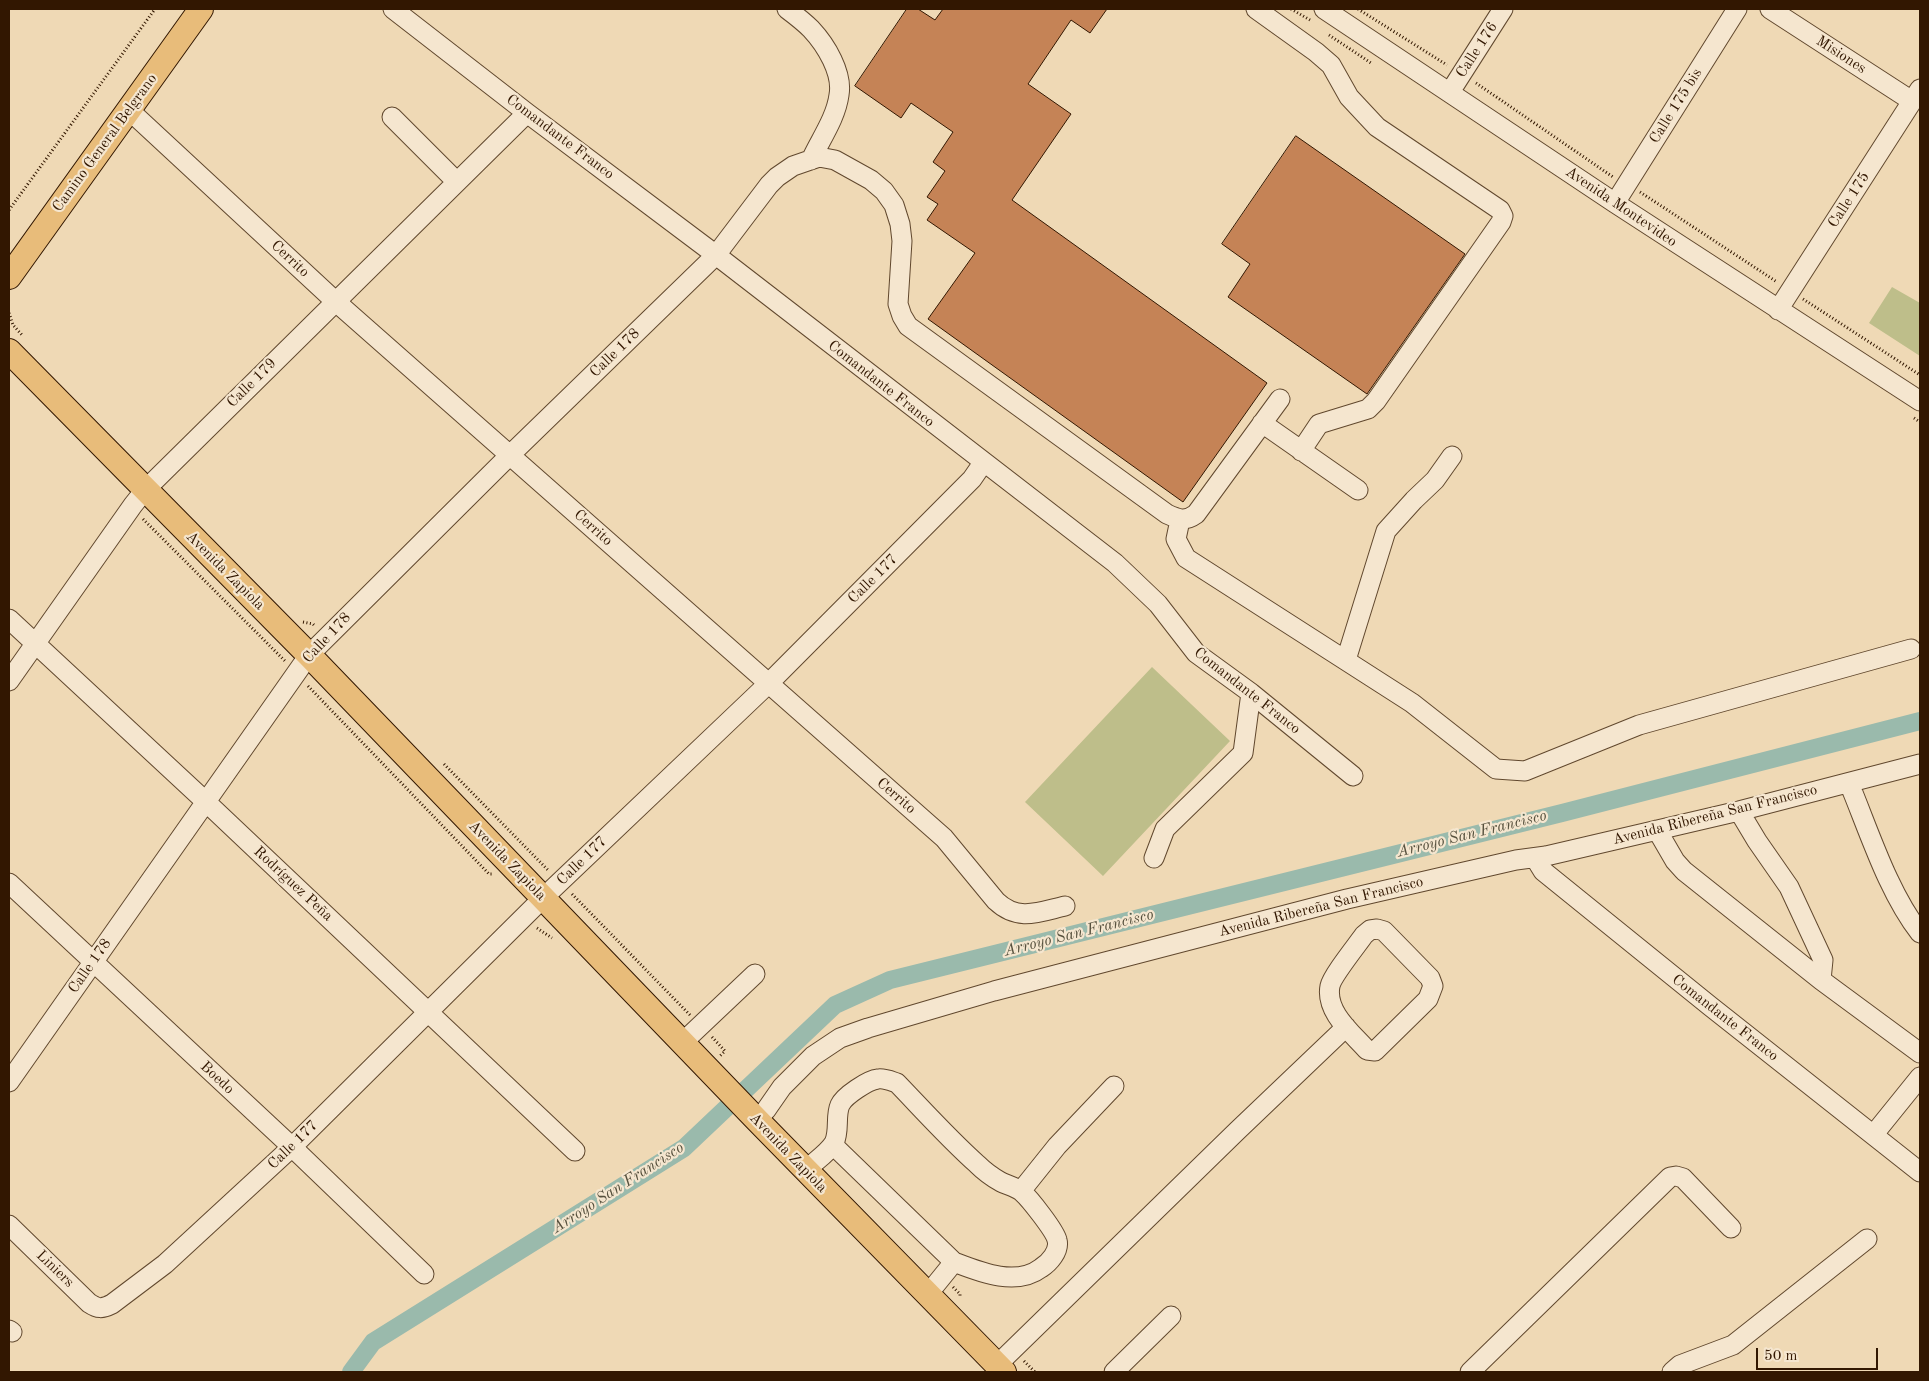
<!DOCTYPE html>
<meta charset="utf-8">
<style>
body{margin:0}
#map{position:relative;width:1929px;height:1381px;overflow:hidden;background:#efd9b5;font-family:"Old Standard TT",serif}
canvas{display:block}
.frame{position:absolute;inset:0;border:10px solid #321701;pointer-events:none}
.scale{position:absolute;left:1756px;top:1348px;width:122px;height:22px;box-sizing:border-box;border:2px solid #321701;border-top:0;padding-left:6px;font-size:15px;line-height:18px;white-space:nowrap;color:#321701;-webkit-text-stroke:4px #f5e6cf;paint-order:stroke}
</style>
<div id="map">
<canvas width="1929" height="1381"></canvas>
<div class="frame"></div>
<div class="scale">50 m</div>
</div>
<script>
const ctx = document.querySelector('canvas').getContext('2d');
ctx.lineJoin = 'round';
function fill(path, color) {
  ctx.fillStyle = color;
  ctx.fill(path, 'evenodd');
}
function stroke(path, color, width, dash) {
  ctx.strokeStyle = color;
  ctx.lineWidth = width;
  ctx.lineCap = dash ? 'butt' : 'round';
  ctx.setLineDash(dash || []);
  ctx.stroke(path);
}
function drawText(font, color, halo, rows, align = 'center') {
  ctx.font = font + ' "Old Standard TT",serif';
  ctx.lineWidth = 4.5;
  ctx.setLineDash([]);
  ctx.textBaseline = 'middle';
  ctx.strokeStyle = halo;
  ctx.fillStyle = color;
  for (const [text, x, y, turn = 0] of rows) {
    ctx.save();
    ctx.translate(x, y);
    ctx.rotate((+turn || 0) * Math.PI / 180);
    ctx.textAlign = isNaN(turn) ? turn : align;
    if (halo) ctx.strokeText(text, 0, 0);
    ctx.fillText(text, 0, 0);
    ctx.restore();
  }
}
fill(new Path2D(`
 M1892 287 1920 303V356L1869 323Z
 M1152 667 1230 741 1103 876 1025 802Z`), '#bebe8a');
stroke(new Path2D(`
 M351 1372 373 1342 684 1148 835 1005 890 980 1562 813 1920 721`), '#9abaac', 18);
const building = new Path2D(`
 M907 9H918L935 20 943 9H1107L1090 33 1071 20 1028 84 1071 114 1012 200 1267 383 1183 502 928 319 975 253 927 220 938 204 927 197 945 171 933 162 953 132 911 103 901 118 855 86Z
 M1296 136 1465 254 1367 394 1228 297 1250 264 1222 244Z`);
fill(building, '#c58356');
stroke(building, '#321701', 1);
const minor = new Path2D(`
 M393 9 527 113 716 255 1115 563 1158 604 1196 653 1251 693 1353 776
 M787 9C795 15 804 22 811 29 826 45 843 73 839 95 836 118 820 140 811 160
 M1256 9 1316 52 1331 65 1349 97 1377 127 1500 210 1503 216 1501 222 1376 401 1368 409 1319 424 1301 451
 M1324 9 1615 203 1920 401
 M1770 9 1912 101
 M1450 92 1503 9
 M129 110 335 301 944 838 996 901C1018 922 1039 912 1065 906
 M392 117 457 182
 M1615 203 1737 9
 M1778 310 1920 89
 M1262 423 1358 490
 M1180 520 1176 539 1186 558 1412 703 1496 769 1525 771 1639 725 1911 649
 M9 619 205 801 575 1151
 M1346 660 1386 531 1414 500 1435 480 1452 456
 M9 681 133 505 145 490 527 113
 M1849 783C1869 831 1888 892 1920 933
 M1739 811 1757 841 1789 887 1823 960 1821 980
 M1657 830 1675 861 1684 871 1821 980 1920 1053
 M1154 858 1165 829 1243 753 1251 693
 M1535 858 1543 871 1710 1006 1920 1172
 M9 883 292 1147 424 1274
 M1377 929 1384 931 1430 978 1433 986 1428 999 1375 1051 1367 1050C1352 1033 1325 1012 1330 986 1332 976 1357 945 1364 935L1370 930Z
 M682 1043 755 974
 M9 1082 309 655 510 455 716 255 769 185 777 177 793 166 819 157 835 160 871 180 884 191 894 205 900 224 902 241 898 304 902 316 908 326 1167 514C1178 519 1185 522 1196 514L1280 399
 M757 1120 766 1110 782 1087 813 1056 840 1038 868 1028 994 991 1347 899 1516 860 1546 856 1739 811 1920 764
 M1874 1134 1920 1077
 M833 1145 954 1262
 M806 1170C814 1162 828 1153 834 1143 840 1131 835 1116 840 1105 844 1096 868 1080 878 1079 884 1078 891 1081 897 1083 923 1110 949 1139 977 1164 984 1171 992 1177 1001 1182 1007 1185 1016 1187 1022 1192 1030 1199 1055 1231 1057 1240 1060 1251 1049 1263 1041 1268 1016 1287 980 1272 954 1262L928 1294
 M1021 1191 1057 1146 1114 1086
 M9 1225 89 1303C98 1309 102 1309 112 1304L165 1264 292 1147 542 899 768 684 972 479 983 463
 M9 1330 12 1332
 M997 1365 1237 1131 1346 1027
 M1114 1372 1171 1316
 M1470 1372 1670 1177 1676 1176 1683 1178 1731 1228
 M1672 1372 1680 1365 1733 1345 1867 1239`);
const major = new Path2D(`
 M9 277 201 9
 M9 351 309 655 757 1120 1004 1372`);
stroke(minor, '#61482e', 21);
stroke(major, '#321701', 26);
stroke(new Path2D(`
 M1291 9 1310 20
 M1358 9 1447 65
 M1329 35 1371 63
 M1476 83 1613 177
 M1640 192 1777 282
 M9 210 155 9
 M1803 299 1920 375
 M9 313 13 325 22 335
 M1914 418 1920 422
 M143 519 285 661
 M303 622 313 624 315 626
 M308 686 489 874H494
 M444 764 548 870
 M572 894 690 1015
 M537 928 552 938
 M712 1037 725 1051 720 1056
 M953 1287 960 1294V1298
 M1024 1361 1035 1372`), '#321701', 3, [1, 2.5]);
stroke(minor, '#f5e6cf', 19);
stroke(major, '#e8bc7a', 24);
drawText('15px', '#321701', '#f5e6cf', [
 ["Calle 176",1477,50,-57],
 ["Misiones",1841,55,33],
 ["Calle 175 bis",1676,106,-58],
 ["Comandante Franco",560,137,37],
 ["Camino General Belgrano",105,143,-54],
 ["Calle 175",1849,200,-57],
 ["Avenida Montevideo",1621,207,34],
 ["Cerrito",290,259,43],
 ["Calle 178",615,353,-44],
 ["Calle 179",252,383,-45],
 ["Comandante Franco",881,384,38],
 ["Cerrito",593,528,42],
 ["Avenida Zapiola",225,571,45],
 ["Calle 177",873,579,-45],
 ["Calle 178",327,638,-47],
 ["Comandante Franco",1247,691,38],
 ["Cerrito",896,796,41],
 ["Avenida Ribereña San Francisco",1715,815,-14],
 ["Avenida Zapiola",507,861,46],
 ["Calle 177",582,861,-44],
 ["Rodríguez Peña",293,884,43],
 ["Avenida Ribereña San Francisco",1321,907,-14],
 ["Calle 178",90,966,-55],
 ["Comandante Franco",1725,1018,38],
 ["Boedo",217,1078,43],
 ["Calle 177",293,1145,-44],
 ["Avenida Zapiola",788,1153,46],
 ["Liniers",55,1269,44]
]);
drawText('italic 16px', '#56503d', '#f5e6cf', [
 ["Arroyo San Francisco",1472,834,-14],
 ["Arroyo San Francisco",1079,933,-14],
 ["Arroyo San Francisco",618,1188,-33]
]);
</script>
